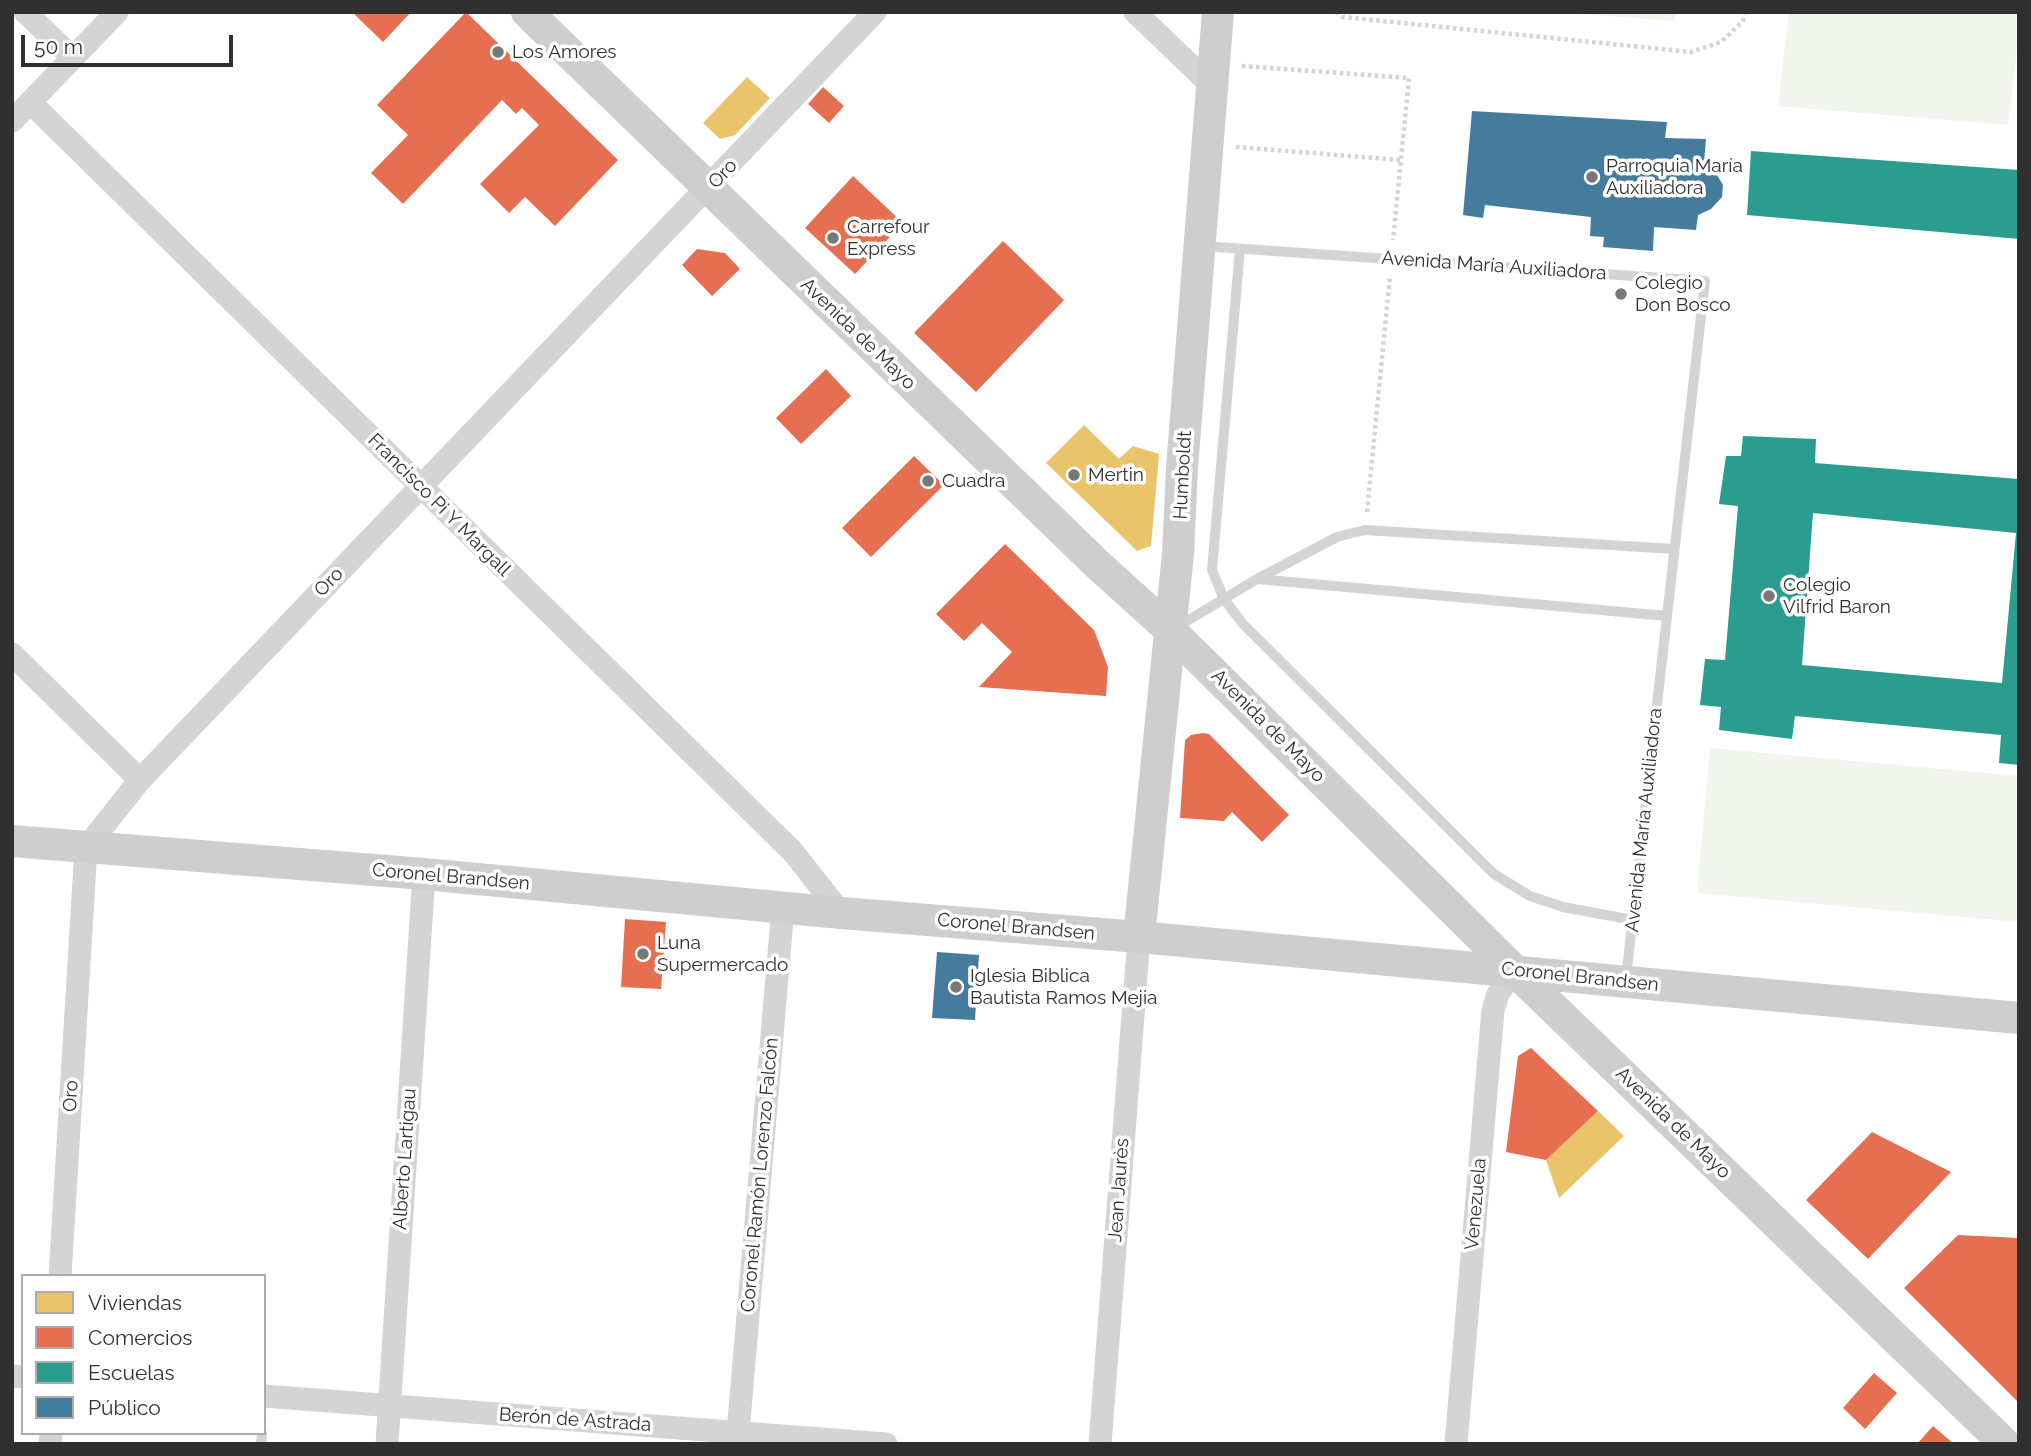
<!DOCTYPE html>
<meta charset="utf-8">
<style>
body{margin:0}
#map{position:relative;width:2031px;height:1456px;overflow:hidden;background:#fff;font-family:Raleway,sans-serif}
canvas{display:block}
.frame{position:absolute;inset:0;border:14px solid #303030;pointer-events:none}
.legend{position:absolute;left:21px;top:1274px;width:245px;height:161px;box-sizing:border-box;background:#fff;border:2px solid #acacac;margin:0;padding:9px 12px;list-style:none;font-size:21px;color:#303030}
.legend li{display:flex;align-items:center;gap:14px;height:35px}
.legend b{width:35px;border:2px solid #acacac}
.scale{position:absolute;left:21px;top:35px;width:212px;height:32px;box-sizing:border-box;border:4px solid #303030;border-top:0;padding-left:9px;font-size:21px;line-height:24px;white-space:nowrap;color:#303030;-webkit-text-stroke:5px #fff;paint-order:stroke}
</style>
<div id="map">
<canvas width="2031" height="1456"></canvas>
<div class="frame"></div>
<ul class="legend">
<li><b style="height:19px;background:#e9c46a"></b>Viviendas</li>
<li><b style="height:19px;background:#e76f51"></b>Comercios</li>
<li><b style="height:19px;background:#2a9d8f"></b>Escuelas</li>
<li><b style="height:19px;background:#457b9d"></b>Público</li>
</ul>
<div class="scale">50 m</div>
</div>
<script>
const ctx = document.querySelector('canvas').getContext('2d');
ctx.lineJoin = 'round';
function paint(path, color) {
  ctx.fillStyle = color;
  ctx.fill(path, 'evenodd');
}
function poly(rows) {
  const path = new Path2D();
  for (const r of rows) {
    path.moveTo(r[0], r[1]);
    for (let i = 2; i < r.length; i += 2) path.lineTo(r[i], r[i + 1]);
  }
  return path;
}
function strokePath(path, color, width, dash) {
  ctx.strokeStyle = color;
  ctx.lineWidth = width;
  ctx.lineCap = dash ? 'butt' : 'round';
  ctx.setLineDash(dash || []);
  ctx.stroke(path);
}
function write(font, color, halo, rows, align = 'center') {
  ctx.font = font + ' Raleway,sans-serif';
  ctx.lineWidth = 7;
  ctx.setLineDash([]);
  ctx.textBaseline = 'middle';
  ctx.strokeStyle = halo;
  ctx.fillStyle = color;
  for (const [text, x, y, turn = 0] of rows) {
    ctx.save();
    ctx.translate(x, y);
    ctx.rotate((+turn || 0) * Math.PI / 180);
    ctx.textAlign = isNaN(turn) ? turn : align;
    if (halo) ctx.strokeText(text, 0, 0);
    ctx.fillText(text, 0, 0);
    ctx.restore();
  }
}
const green = poly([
 [1554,12,1675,12,1674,21],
 [1789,12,2019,12,2019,33,2008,125,1778,106],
 [1710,748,2019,776,2019,922,1697,893]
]);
const homes = poly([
 [747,77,770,98,735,135,720,139,703,123],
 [1084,425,1119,459,1133,446,1159,454,1151,546,1137,551,1046,463],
 [1598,1111,1624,1136,1559,1198,1546,1160]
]);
const shops = poly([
 [352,12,411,12,383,42],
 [466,12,618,160,555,226,525,197,509,213,480,184,539,125,522,108,516,114,502,100,403,204,371,173,408,135,377,105],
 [823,87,844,106,829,123,808,104],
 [853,176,903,223,855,274,805,228],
 [1003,241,1064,300,976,392,914,333],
 [697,249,725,253,740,269,712,296,682,265],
 [826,369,851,396,801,444,776,418],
 [914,456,944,485,871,557,842,528],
 [1005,544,1094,630,1108,667,1106,696,979,687,1012,652,982,623,964,641,936,614],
 [1203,733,1209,734,1289,815,1262,842,1232,812,1224,821,1180,818,1185,740,1191,735],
 [625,919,666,922,661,989,621,987],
 [1531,1048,1598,1111,1546,1160,1506,1152,1518,1056],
 [1872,1132,1951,1172,1868,1259,1806,1200],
 [1958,1235,2019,1238,2019,1403,1904,1288],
 [1874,1373,1897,1393,1865,1429,1843,1408],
 [1933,1426,1954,1444,1917,1444]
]);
const schools = poly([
 [1751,151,2019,170,2019,239,1747,215],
 [1743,436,1816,439,1815,463,2019,479,2019,765,1999,763,2001,735,1795,716,1792,739,1719,730,1721,707,1700,705,1705,659,1725,660,1738,506,1719,504,1726,456,1741,456],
 [1813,513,2016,533,2002,683,1802,665]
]);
const public = poly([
 [1472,111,1667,122,1665,138,1706,139,1704,162,1714,170,1723,185,1722,197,1711,209,1698,215,1696,230,1654,227,1653,251,1603,247,1604,237,1590,236,1591,217,1485,205,1483,218,1463,215],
 [937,952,979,955,975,1020,932,1018]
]);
const path = poly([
 [1336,12,1343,17,1691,52,1721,42,1743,21,1745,12],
 [1242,66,1409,78,1393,240],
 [1236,147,1401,160],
 [1367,512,1390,276]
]);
const lane = poly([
 [1202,246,1705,281,1626,978],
 [1240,249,1212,570,1224,599,1243,624,1494,874,1530,896,1563,907,1633,920],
 [1259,578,1337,537,1365,530,1674,549],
 [1177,627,1257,579,1667,616],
 [261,1444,262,1433]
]);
const street = poly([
 [25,12,73,58],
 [1135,12,1212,86],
 [31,103,793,852,841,913],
 [12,121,117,12],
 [12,654,140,780],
 [60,1276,86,848,140,780,875,12],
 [12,1376,23,1377],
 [264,1396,886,1444],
 [50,1444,51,1433],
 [387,1444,424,874],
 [737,1444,783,907],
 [1100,1444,1139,937],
 [1456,1444,1493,1010,1498,994,1514,970]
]);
const secondary = poly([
 [527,12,1097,564,1170,630,1514,970,2005,1444],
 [12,841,424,874,841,913,1139,937,2019,1018],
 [1139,937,1178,554,1182,468,1218,12]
]);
const markers = [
 [498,52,7,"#787878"],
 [1592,177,7,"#787878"],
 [833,238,7,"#787878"],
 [1621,294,7,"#787878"],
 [1074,475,7,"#787878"],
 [928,481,7,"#787878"],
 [1769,596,7,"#787878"],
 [643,954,7,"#787878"],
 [956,987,7,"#787878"]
];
const poiNames = [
 ["Los Amores",512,52],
 ["Parroquia María",1606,166],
 ["Auxiliadora",1606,188],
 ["Carrefour",847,227],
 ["Express",847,249],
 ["Colegio",1635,283],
 ["Don Bosco",1635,305],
 ["Mertin",1088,475],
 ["Cuadra",942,481],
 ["Colegio",1783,585],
 ["Vilfrid Baron",1783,607],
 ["Luna",657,943],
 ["Supermercado",657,965],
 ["Iglesia Biblica",970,976],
 ["Bautista Ramos Mejia",970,998]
];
const streetNames = [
 ["Oro",723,174,-47],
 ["Avenida María Auxiliadora",1494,266,4],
 ["Avenida de Mayo",858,334,44],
 ["Humboldt",1183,475,-87],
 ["Francisco Pi Y Margall",439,505,45],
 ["Oro",329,582,-46],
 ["Avenida de Mayo",1268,726,45],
 ["Avenida María Auxiliadora",1644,820,-84],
 ["Coronel Brandsen",451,877,5],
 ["Coronel Brandsen",1016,927,5],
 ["Coronel Brandsen",1580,977,6],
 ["Oro",71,1096,-87],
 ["Avenida de Mayo",1673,1123,44],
 ["Alberto Lartigau",405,1159,-86],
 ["Coronel Ramón Lorenzo Falcón",760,1175,-85],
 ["Jean Jaurès",1119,1190,-86],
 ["Venezuela",1476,1204,-85],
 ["Berón de Astrada",575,1420,4]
];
paint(green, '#f1f5ed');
paint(homes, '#e9c46a');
paint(shops, '#e76f51');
paint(schools, '#2a9d8f');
paint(public, '#457b9d');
strokePath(path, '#d4d4d4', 4.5, [3.5, 3.5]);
strokePath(lane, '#d4d4d4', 10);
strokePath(street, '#d4d4d4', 23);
strokePath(secondary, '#cecece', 32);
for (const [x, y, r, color] of markers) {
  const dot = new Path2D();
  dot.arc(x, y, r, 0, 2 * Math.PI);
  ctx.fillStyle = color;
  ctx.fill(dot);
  strokePath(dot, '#fff', 2.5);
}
write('19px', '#303030', '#fff', poiNames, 'left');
write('19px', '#303030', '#fff', streetNames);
</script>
